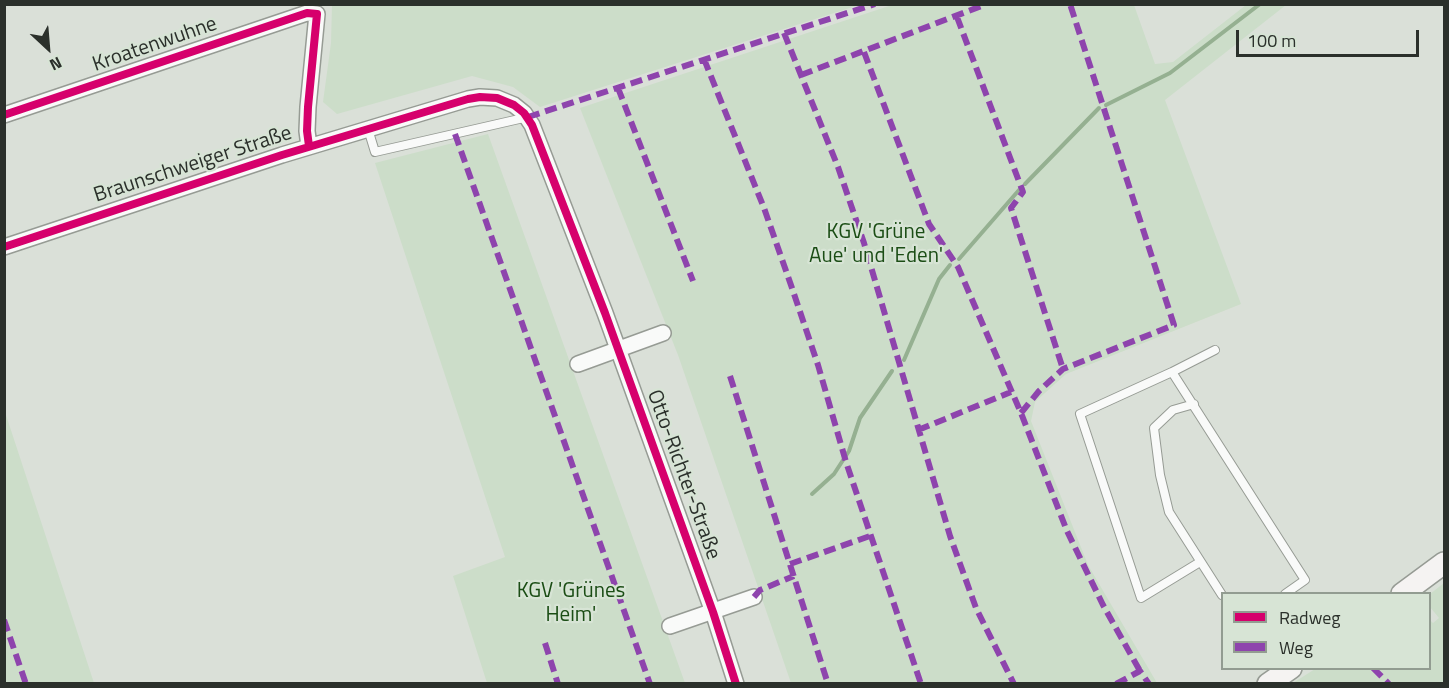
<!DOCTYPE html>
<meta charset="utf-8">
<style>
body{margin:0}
#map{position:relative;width:1449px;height:688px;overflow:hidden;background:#dae0d8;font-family:"Titillium Web",sans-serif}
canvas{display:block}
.frame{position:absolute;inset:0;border:6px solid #2b302b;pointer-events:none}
.legend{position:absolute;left:1221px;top:592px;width:210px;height:78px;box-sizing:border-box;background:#d7e4d5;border:2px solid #929c91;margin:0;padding:8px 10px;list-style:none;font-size:18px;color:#2b302b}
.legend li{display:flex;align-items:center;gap:12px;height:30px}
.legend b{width:30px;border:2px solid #929c91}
.north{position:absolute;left:18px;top:18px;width:60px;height:60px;-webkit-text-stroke:4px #d7e4d5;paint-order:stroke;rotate:154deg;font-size:16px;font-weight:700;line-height:24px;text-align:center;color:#2b302b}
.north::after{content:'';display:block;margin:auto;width:21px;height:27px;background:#2b302b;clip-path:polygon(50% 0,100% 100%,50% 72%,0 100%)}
.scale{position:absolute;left:1236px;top:30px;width:183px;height:27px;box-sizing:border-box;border:3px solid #2b302b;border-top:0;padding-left:8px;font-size:18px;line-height:21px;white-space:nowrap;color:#2b302b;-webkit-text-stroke:4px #d7e4d5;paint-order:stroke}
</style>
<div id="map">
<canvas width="1449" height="688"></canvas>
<div class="frame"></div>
<ul class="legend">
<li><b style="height:8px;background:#d6006c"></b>Radweg</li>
<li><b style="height:8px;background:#8e44ad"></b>Weg</li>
</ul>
<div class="north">N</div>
<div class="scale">100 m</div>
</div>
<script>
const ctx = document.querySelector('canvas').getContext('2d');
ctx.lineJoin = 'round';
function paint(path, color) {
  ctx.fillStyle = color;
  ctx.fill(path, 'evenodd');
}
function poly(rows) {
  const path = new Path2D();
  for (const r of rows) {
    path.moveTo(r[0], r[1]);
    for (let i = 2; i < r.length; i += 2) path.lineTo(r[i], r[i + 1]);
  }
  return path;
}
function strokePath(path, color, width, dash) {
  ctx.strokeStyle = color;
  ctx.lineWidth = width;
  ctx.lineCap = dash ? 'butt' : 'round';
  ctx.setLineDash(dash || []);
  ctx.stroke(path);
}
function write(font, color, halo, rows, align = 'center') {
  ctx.font = font + ' "Titillium Web",sans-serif';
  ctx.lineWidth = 4.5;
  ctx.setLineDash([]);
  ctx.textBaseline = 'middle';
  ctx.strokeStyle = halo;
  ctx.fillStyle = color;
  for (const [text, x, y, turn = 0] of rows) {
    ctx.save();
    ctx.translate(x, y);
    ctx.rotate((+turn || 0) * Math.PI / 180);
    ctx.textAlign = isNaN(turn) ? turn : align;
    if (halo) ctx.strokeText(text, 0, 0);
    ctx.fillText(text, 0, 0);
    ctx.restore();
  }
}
const green = poly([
 [332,5,332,4,859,5,540,107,513,87,472,76,337,114,323,102,331,43],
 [892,5,1134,5,1155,64,1173,62,1246,5,1286,5,1165,100,1241,304,1066,374,1035,402,1031,421,1088,565,1157,683,791,683,678,355,580,108],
 [488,134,685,683,487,683,453,576,505,557,375,163],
 [4,412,5,412,94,683,5,683],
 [1444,583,1444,683,1293,683,1315,669,1430,668,1430,620,1433,623,1439,618,1430,607,1430,594]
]);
const stream = poly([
 [1106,105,1170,73,1260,4],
 [1025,184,1099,108],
 [959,259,1019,190],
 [904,360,939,279,950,265],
 [812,494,834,474,849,451,860,418,892,371]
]);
const service = poly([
 [368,129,375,152,528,117],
 [1172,372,1305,580,1285,594],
 [1194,404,1173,410,1154,428,1160,475,1169,512,1222,595],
 [1200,562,1141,598,1080,414,1172,372,1215,350]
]);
const minor = poly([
 [4,115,307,13,317,14,308,107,307,131,309,146],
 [4,247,282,155,468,99,480,97,497,98,514,105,524,113,532,125,605,313,713,612,736,684],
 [578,364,663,333],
 [670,626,754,597]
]);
const secondary = poly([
 [1402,594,1444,563],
 [1268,684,1291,668]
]);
const quiet = poly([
 [957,17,1023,192,1011,208,1063,369],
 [784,33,838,167,864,243,950,536,976,608,1014,684],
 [864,52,929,224,958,267,1021,413,1067,531,1103,605,1140,671],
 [704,59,764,208,792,288,818,365,846,462,921,684],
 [801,75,984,5],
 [618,88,693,281],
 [528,117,875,4],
 [455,134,650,684],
 [730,376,828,684],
 [1021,413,1039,391,1063,369,1174,325,1070,4],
 [918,430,1011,392],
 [790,564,870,536],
 [754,597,760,590,794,576],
 [4,620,26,684],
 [545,643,558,684],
 [1373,668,1389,684],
 [1116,684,1140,671,1149,684]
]);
const cycleway = poly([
 [4,115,307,13,317,14,308,107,307,131,309,146],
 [4,247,282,155,468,99,480,97,497,98,514,105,524,113,532,125,605,313,713,612,736,684]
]);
const streetNames = [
 ["Kroatenwuhne",155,45,-19],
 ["Braunschweiger Straße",193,165,-18],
 ["Otto-Richter-Straße",683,475,70]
];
const parkNames = [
 ["KGV 'Grüne",876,233],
 ["Aue' und 'Eden'",876,257],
 ["KGV 'Grünes",571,592],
 ["Heim'",571,616]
];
paint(green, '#ccddc9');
strokePath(stream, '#95b091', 4);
strokePath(service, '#969b94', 10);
strokePath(minor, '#969b94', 18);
strokePath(secondary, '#969b94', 24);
strokePath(service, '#f9faf9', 8);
strokePath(minor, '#f9faf9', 15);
strokePath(secondary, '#f5f3f2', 21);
strokePath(quiet, '#8e44ad', 6, [12, 6]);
strokePath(cycleway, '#d6006c', 8);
write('21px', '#2b302b', '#d7e4d5', streetNames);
write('21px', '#1b4d15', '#d7e4d5', parkNames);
</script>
